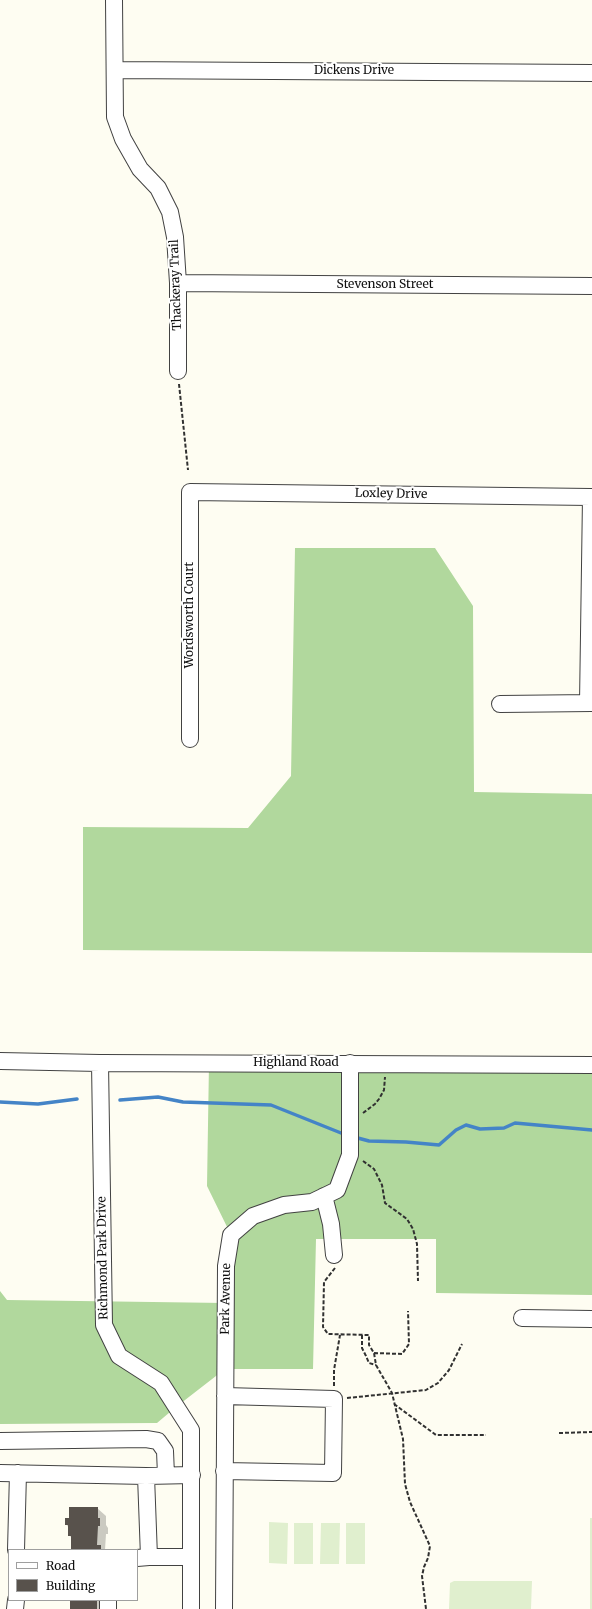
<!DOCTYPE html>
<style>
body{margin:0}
#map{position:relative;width:592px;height:1609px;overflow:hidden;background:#fefdf2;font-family:Merriweather,serif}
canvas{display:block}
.legend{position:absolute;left:8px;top:1549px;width:130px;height:52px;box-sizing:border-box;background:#fff;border:1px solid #9f9f9f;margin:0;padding:5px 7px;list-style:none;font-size:12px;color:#0f0f0f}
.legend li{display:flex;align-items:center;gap:8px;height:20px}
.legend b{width:20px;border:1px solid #9f9f9f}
</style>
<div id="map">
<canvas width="592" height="1609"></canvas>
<ul class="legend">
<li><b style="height:5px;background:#fff"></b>Road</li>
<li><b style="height:11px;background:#58524c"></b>Building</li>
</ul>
</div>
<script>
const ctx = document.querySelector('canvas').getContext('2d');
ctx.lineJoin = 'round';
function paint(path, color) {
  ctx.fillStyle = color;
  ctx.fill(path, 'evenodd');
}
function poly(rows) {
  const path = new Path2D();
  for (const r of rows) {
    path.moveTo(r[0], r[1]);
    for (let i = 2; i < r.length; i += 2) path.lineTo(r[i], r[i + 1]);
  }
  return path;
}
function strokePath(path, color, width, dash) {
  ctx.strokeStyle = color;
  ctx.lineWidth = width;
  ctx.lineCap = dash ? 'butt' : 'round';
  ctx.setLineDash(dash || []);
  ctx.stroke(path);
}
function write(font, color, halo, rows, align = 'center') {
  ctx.font = font + ' Merriweather,serif';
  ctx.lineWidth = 4;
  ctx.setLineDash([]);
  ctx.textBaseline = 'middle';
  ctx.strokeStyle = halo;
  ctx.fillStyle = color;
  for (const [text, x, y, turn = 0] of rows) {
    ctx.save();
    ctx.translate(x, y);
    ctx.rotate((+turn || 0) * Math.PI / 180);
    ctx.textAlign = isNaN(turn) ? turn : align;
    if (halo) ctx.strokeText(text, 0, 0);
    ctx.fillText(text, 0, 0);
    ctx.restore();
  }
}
const forest = poly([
 [295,548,435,548,473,606,474,792,592,794,592,953,83,950,83,827,248,828,291,776],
 [209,1063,592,1065,592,1295,436,1293,436,1239,316,1239,313,1369,225,1369,176,1407,157,1423,0,1424,0,1291,7,1300,225,1303,231,1235,207,1186]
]);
const pitch = poly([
 [590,1518,592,1518,592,1609,590,1609],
 [269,1522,288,1523,287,1564,269,1563],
 [294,1523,313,1523,313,1564,294,1564],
 [321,1523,340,1523,339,1564,320,1564],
 [346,1523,365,1523,365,1564,346,1564],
 [454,1581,532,1581,531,1609,449,1609,450,1583]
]);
const shadow = poly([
 [97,1508,106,1516,106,1525,108,1528,108,1534,106,1534,105,1550,72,1550,72,1538,69,1535,69,1528,66,1524,70,1519],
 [71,1600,108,1600,105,1609,71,1609]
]);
const stream = poly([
 [120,1100,158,1097,183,1102,271,1105,346,1135],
 [0,1102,38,1104,77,1099],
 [354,1137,369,1141,406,1142,439,1145,456,1130,466,1125,480,1129,504,1128,515,1123,592,1130]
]);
const building = poly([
 [69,1507,98,1507,98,1518,100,1518,100,1526,98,1526,97,1545,101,1545,101,1550,71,1550,71,1536,68,1536,68,1525,65,1525,65,1518,69,1518],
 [70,1600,97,1600,97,1609,70,1609]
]);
const path = poly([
 [179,384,188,470],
 [363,1113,375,1104,379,1099,384,1090,385,1077],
 [363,1161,374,1169,382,1185,385,1203,407,1219,413,1229,417,1244,418,1281],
 [335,1268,324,1282,323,1327,328,1334,369,1335,369,1345,374,1353,376,1365,392,1393,403,1439,405,1484,410,1502,430,1546,428,1558,424,1567,422,1576,426,1609],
 [362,1335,362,1348,366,1356,369,1363,376,1365],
 [374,1353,402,1354,409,1344,408,1311],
 [334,1386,334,1370,340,1335],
 [347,1398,426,1390,438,1383,449,1370,462,1344],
 [394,1404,436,1435,486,1435],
 [559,1433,592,1432]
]);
const minor = poly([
 [114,0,115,117,123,139,140,169,158,188,170,212,175,237,178,283,178,371],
 [115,70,592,73],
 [178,283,592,286],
 [500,704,592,703],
 [190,739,190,492,591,497,588,703],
 [0,1061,100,1063,592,1065],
 [100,1063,104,1325,119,1356,161,1383,191,1430,191,1609],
 [324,1196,331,1224,334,1255],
 [522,1318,592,1319],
 [0,1441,146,1439,158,1441,165,1451,166,1475],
 [224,1471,333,1473,334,1399,225,1396],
 [0,1473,146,1476,192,1475],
 [16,1550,18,1473],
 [149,1557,191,1557],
 [137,1558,149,1557,146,1476],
 [15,1609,16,1600],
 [108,1609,108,1600],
 [224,1609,226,1266,231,1235,253,1216,284,1205,312,1202,337,1190,350,1155,350,1063]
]);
const streetNames = [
 ["Dickens Drive",354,71],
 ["Thackeray Trail",176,285,-92],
 ["Stevenson Street",385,285],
 ["Loxley Drive",391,494,1],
 ["Wordsworth Court",190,615,-90],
 ["Highland Road",296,1063],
 ["Richmond Park Drive",103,1258,-91],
 ["Park Avenue",226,1299,-89]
];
paint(forest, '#b1d89d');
paint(pitch, '#e0efce');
paint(shadow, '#0003');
strokePath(stream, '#4484c7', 3.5);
paint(building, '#58524c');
strokePath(minor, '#424242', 18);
strokePath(path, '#313131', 2, [4, 2]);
strokePath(minor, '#fff', 16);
write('12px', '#0f0f0f', '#fff', streetNames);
</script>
